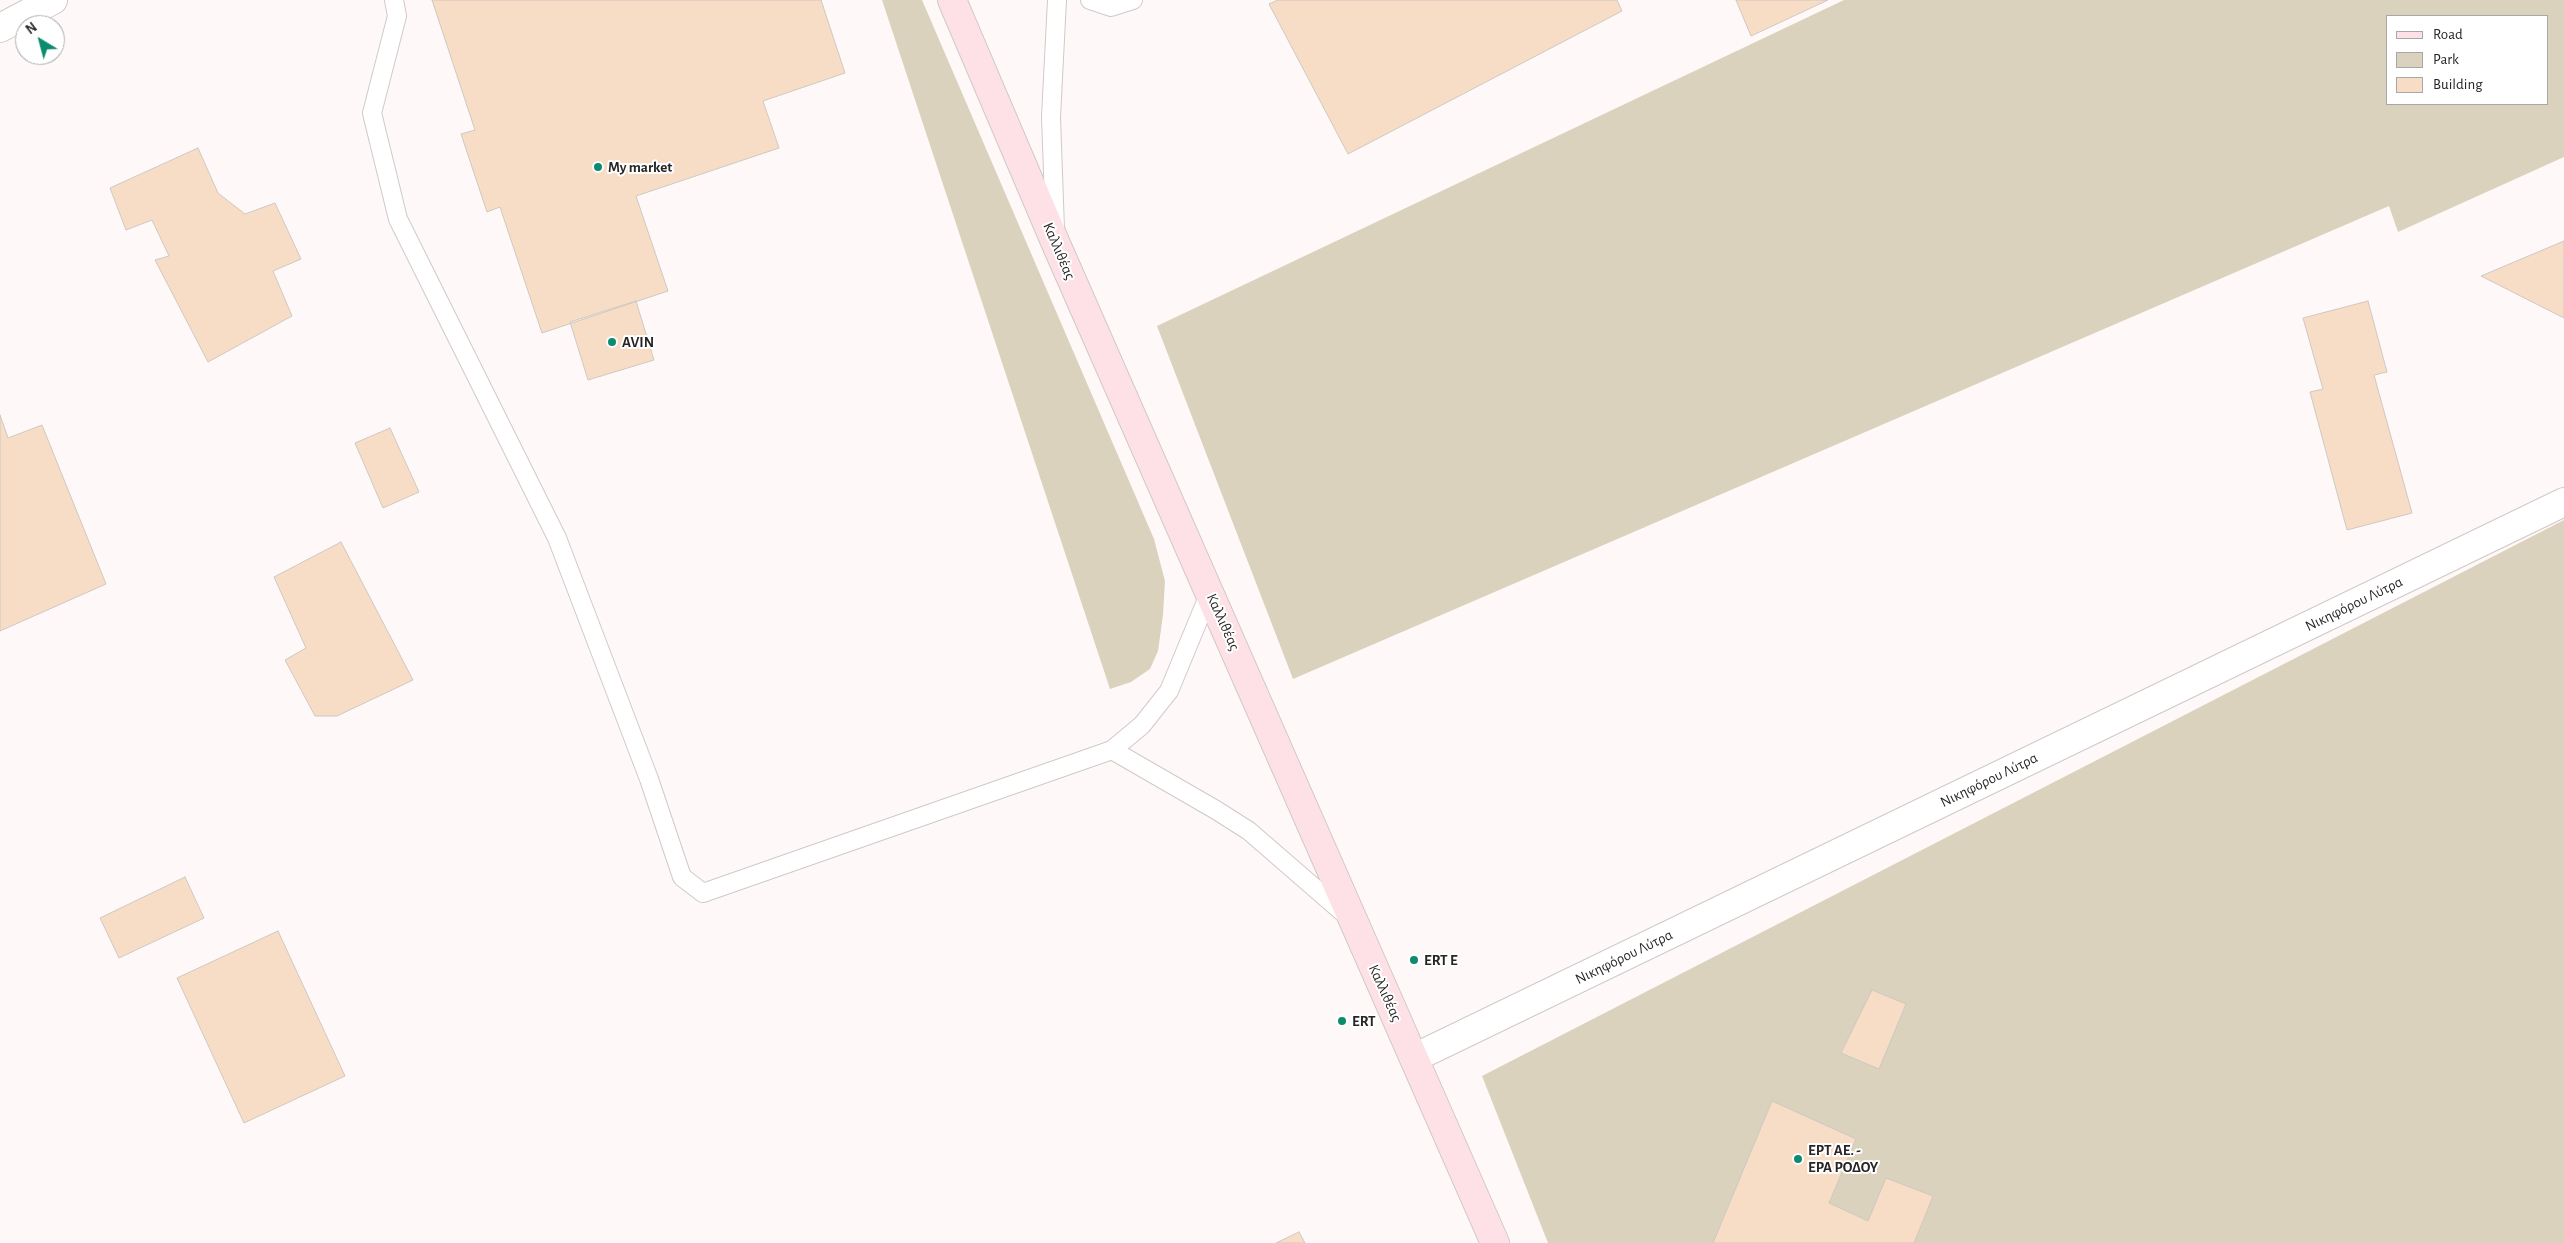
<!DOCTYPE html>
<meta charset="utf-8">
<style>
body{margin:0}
#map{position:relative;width:2564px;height:1243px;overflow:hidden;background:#fef9f8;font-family:"Alegreya Sans",sans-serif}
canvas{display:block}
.legend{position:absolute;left:2386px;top:15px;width:162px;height:90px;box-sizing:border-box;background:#fff;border:1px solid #a9a8a8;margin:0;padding:6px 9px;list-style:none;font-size:15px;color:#282525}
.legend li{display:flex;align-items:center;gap:10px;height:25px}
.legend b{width:25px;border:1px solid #a9a8a8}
.north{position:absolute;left:15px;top:15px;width:50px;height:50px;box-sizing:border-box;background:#fff;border:1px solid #a9a8a8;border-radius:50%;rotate:323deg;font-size:14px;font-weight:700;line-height:20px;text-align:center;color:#282525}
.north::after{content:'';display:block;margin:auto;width:18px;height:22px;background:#0c8b6f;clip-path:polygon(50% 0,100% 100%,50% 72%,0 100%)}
</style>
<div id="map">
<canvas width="2564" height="1243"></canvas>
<ul class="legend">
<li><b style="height:6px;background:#fde1e6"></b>Road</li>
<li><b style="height:14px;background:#dad2bd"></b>Park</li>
<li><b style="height:14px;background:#f8ddc6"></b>Building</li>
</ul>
<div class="north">N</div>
</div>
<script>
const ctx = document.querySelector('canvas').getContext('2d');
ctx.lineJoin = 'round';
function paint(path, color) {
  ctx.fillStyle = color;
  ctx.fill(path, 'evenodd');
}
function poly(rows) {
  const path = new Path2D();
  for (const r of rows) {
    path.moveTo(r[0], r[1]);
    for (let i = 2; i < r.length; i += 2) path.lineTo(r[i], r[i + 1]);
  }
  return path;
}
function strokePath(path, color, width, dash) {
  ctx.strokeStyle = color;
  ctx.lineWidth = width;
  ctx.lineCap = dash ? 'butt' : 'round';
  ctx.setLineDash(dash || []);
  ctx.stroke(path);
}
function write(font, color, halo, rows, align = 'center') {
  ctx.font = font + ' "Alegreya Sans",sans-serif';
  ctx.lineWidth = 4;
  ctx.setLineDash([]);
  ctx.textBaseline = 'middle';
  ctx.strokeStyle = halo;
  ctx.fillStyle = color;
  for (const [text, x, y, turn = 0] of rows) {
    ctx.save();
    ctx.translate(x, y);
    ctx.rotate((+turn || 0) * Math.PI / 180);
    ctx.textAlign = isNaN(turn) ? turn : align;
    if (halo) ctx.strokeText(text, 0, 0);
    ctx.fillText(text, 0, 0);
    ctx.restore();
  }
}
const green = poly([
 [882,0,922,0,1154,539,1165,581,1163,615,1158,651,1150,669,1131,682,1110,689],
 [1844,0,2564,0,2564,157,2398,232,2389,206,1293,679,1157,326],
 [2388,16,2548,16,2548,104,2388,104],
 [2564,520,2564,1243,1548,1243,1482,1076]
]);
const building = poly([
 [432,0,821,0,845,73,763,101,779,148,636,196,668,291,542,333,500,207,487,212,461,134,475,130,432,0],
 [1278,0,1617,0,1622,11,1348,154,1269,4,1278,0],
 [1736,0,1828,0,1751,36,1736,0],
 [198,148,218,193,245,214,275,203,301,259,273,271,292,316,208,362,155,260,169,256,152,220,126,230,110,188,198,148],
 [2564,241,2564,318,2481,276,2564,241],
 [636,301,654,360,588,380,570,322,636,301],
 [2368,301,2387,372,2374,375,2412,513,2347,530,2310,392,2323,389,2303,318,2368,301],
 [0,415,8,438,42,425,106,584,0,631,0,415],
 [390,428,419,492,383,508,355,443,390,428],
 [341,542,413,680,337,716,315,716,285,660,306,648,274,577,341,542],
 [185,877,204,918,119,958,100,918,185,877],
 [278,931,345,1076,244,1123,177,978,278,931],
 [1872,990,1906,1004,1879,1069,1841,1053,1872,990],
 [1772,1101,1856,1139,1829,1203,1868,1221,1886,1178,1933,1196,1914,1243,1713,1243,1772,1101],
 [1299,1232,1305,1243,1276,1243,1299,1232]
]);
const service = poly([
 [394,0,397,16,372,113,398,219,557,538,649,779,682,877,703,893,1112,750,1142,725,1169,691,1210,592],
 [1090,0,1111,7,1133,0],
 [1055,229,1051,117,1057,0],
 [1112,750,1216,810,1249,831,1347,916]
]);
const minor = poly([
 [0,28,53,0],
 [1414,1058,2564,502]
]);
const secondary = poly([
 [952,0,1056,244,1495,1243]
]);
const markers = [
 [598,167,5,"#0c8b6f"],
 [612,342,5,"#0c8b6f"],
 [1414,960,5,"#0c8b6f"],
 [1342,1021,5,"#0c8b6f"],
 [1798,1159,5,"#0c8b6f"]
];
const poiNames = [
 ["My market",608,167],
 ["AVIN",622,342],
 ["ERT E",1424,960],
 ["ERT",1352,1021],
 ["ΕΡΤ ΑΕ. -",1808,1150],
 ["ΕΡΑ ΡΟΔΟΥ",1808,1167]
];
const streetNames = [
 ["Καλλιθέας",1059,251,67],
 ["Νικηφόρου Λύτρα",2354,604,-26],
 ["Καλλιθέας",1223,622,66],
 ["Νικηφόρου Λύτρα",1989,780,-26],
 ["Νικηφόρου Λύτρα",1624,957,-26],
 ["Καλλιθέας",1385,993,66]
];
paint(green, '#dad2bd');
paint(building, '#f8ddc6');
strokePath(building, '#cec8c2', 1);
strokePath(service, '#d1c9c7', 20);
strokePath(minor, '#d1c9c7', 30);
strokePath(secondary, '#d1c9c7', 30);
strokePath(service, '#fff', 18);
strokePath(minor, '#fff', 28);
strokePath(secondary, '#fde1e6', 28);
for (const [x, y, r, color] of markers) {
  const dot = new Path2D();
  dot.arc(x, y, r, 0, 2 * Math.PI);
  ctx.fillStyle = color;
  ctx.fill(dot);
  strokePath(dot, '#fff', 2);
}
write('bold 15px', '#282525', '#fff', poiNames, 'left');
write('15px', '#282525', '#fff', streetNames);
</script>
